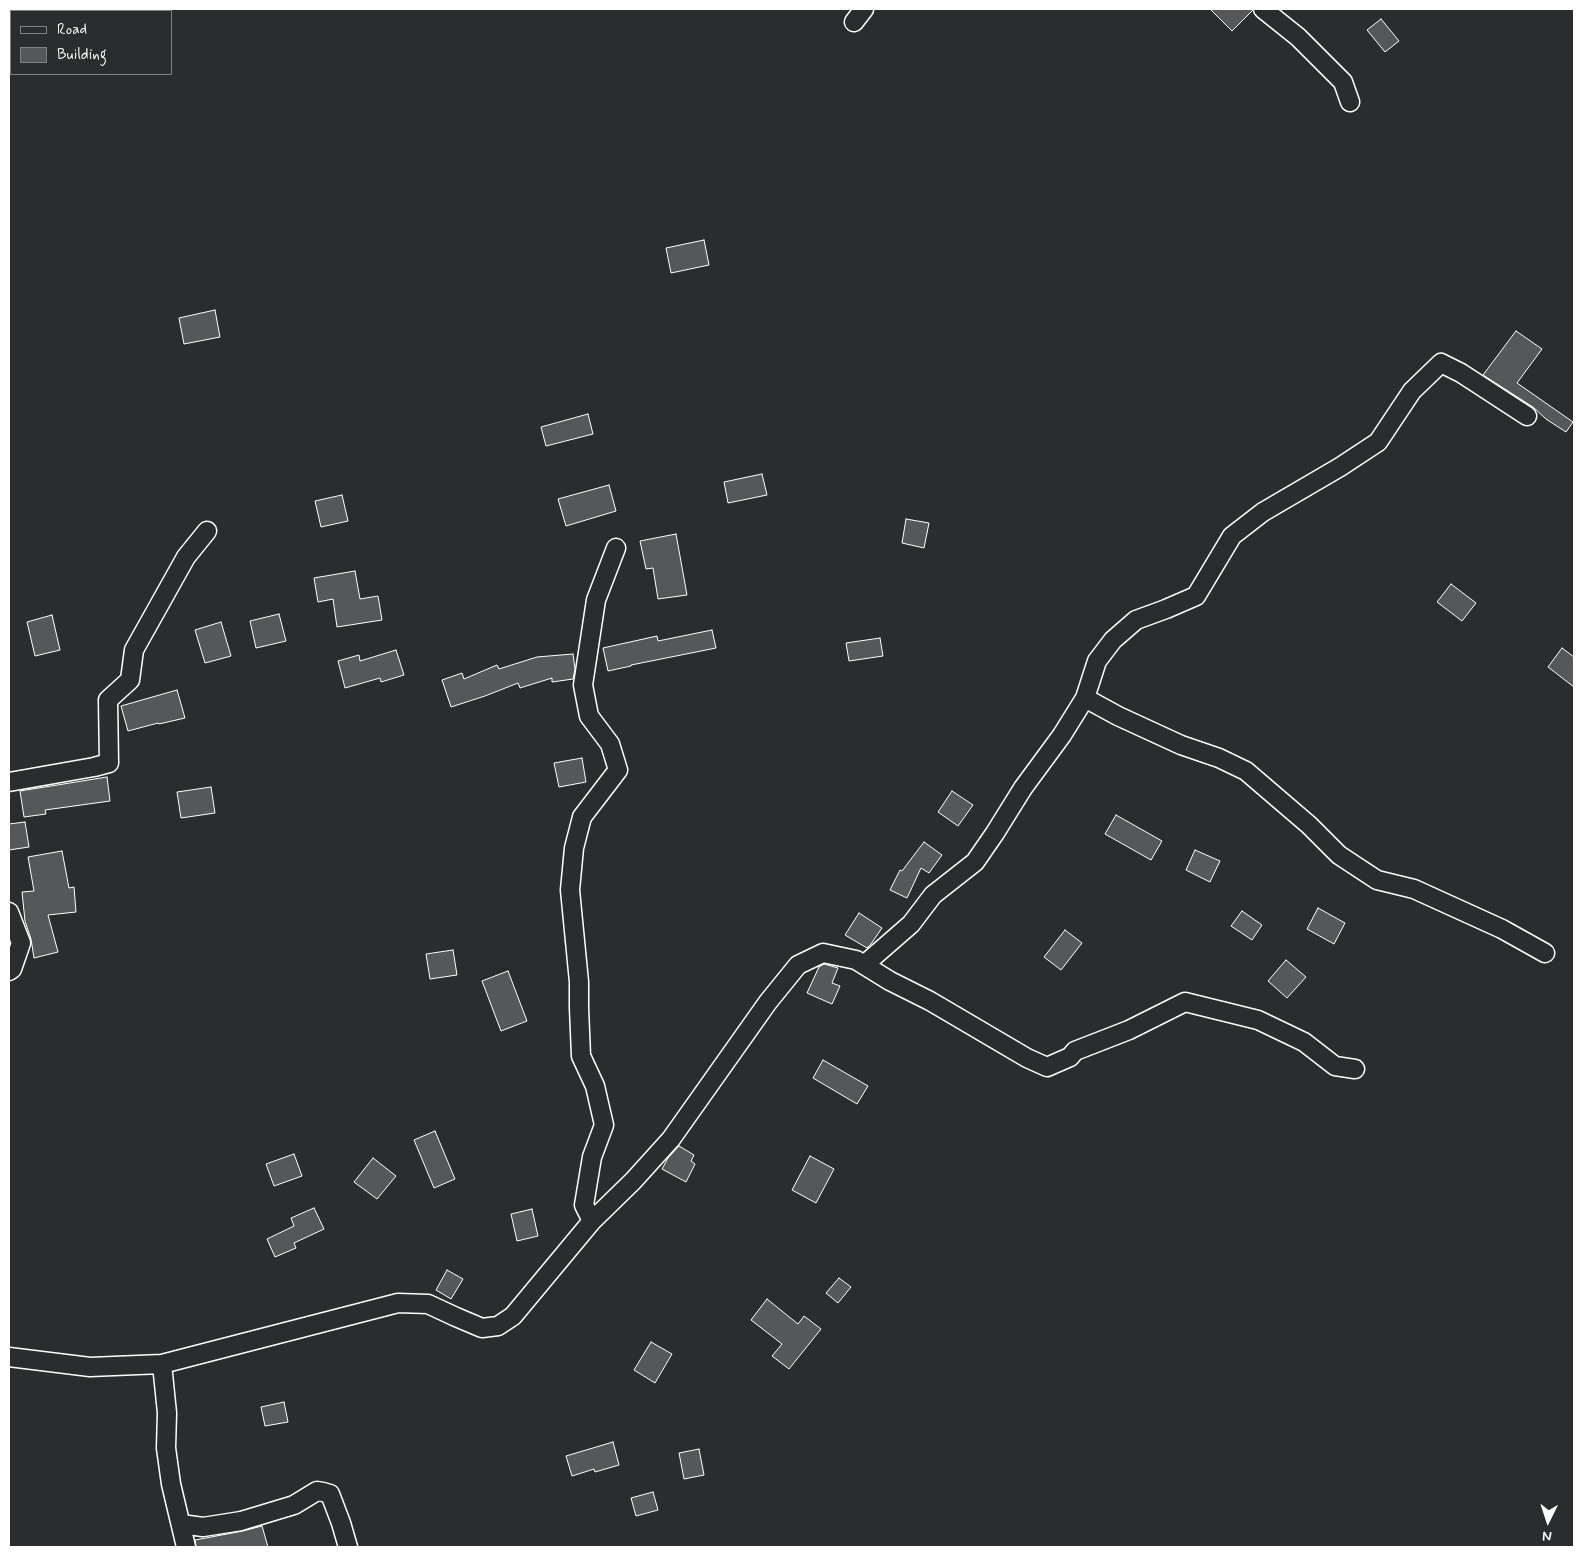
<!DOCTYPE html>
<style>
body{margin:0}
#map{position:relative;width:1583px;height:1556px;overflow:hidden;background:#2a2d2e;font-family:Mynerve,sans-serif}
canvas{display:block}
.frame{position:absolute;inset:0;border:10px solid #fff;pointer-events:none}
.legend{position:absolute;left:10px;top:10px;width:162px;height:65px;box-sizing:border-box;background:#2a2d2e;border:1px solid #7f8182;margin:0;padding:6px 9px;list-style:none;font-size:15px;color:#fff}
.legend li{display:flex;align-items:center;gap:10px;height:25px}
.legend b{width:25px;border:1px solid #7f8182}
.north{position:absolute;left:1523px;top:1496px;width:50px;height:50px;-webkit-text-stroke:4px #2a2d2e;paint-order:stroke;rotate:184deg;font-size:14px;font-weight:700;line-height:20px;text-align:center;color:#fff}
.north::after{content:'';display:block;margin:auto;width:18px;height:22px;background:#fff;clip-path:polygon(50% 0,100% 100%,50% 72%,0 100%)}
</style>
<div id="map">
<canvas width="1583" height="1556"></canvas>
<div class="frame"></div>
<ul class="legend">
<li><b style="height:6px;background:#2a2d2e"></b>Road</li>
<li><b style="height:14px;background:#555758"></b>Building</li>
</ul>
<div class="north">N</div>
</div>
<script>
const ctx = document.querySelector('canvas').getContext('2d');
ctx.lineJoin = 'round';
function paint(path, color) {
  ctx.fillStyle = color;
  ctx.fill(path, 'evenodd');
}
function poly(rows) {
  const path = new Path2D();
  for (const r of rows) {
    path.moveTo(r[0], r[1]);
    for (let i = 2; i < r.length; i += 2) path.lineTo(r[i], r[i + 1]);
  }
  return path;
}
function strokePath(path, color, width, dash) {
  ctx.strokeStyle = color;
  ctx.lineWidth = width;
  ctx.lineCap = dash ? 'butt' : 'round';
  ctx.setLineDash(dash || []);
  ctx.stroke(path);
}
const building = poly([
 [1210,9,1253,9,1253,10,1232,31,1210,9],
 [1381,19,1399,41,1385,52,1367,30,1381,19],
 [704,240,709,265,671,273,666,248,704,240],
 [215,310,220,337,184,344,179,318,215,310],
 [1516,331,1542,349,1517,383,1573,422,1566,432,1546,419,1533,407,1483,375,1516,331],
 [588,414,593,434,546,446,541,427,588,414],
 [762,474,767,495,728,503,724,482,762,474],
 [609,485,616,511,566,526,558,499,609,485],
 [342,495,348,521,321,527,315,501,342,495],
 [906,519,929,523,924,548,902,543,906,519],
 [676,534,687,595,658,599,653,568,646,569,640,541,676,534],
 [355,571,360,599,378,596,382,620,337,627,333,599,318,602,314,578,355,571],
 [1451,584,1476,603,1462,621,1437,602,1451,584],
 [279,614,286,641,256,648,250,621,279,614],
 [52,615,60,650,35,656,27,622,52,615],
 [221,622,231,656,205,663,195,630,221,622],
 [712,630,716,648,631,665,631,666,608,671,603,648,657,636,658,641,712,630],
 [880,638,883,656,849,661,846,643,880,638],
 [1562,648,1574,657,1574,687,1548,667,1562,648],
 [396,650,404,675,381,682,380,678,345,688,338,661,359,655,360,661,396,650],
 [573,654,575,669,573,679,552,682,552,678,520,688,518,683,485,696,451,707,442,680,462,673,464,679,497,665,499,669,537,657,573,654],
 [177,690,185,718,159,724,158,723,128,731,121,706,177,690],
 [582,758,586,782,559,787,554,763,582,758],
 [107,777,110,801,45,810,46,814,24,817,20,791,107,777],
 [211,787,215,813,181,818,177,792,211,787],
 [952,791,973,805,958,826,938,812,952,791],
 [1116,815,1162,841,1151,860,1105,834,1116,815],
 [25,822,29,847,9,850,9,824,25,822],
 [924,842,942,855,929,873,921,868,907,898,890,890,900,870,902,871,924,842],
 [1195,850,1220,861,1210,882,1186,870,1195,850],
 [62,851,69,888,74,887,76,912,48,915,58,952,34,958,31,939,25,921,22,892,34,891,28,857,62,851],
 [1318,908,1345,923,1334,944,1307,929,1318,908],
 [1242,911,1262,925,1252,940,1231,926,1242,911],
 [859,913,882,928,871,944,867,948,845,935,859,913],
 [1065,930,1082,943,1061,970,1044,957,1065,930],
 [453,950,457,975,430,979,426,954,453,950],
 [1286,960,1306,977,1287,998,1268,981,1286,960],
 [824,964,838,968,832,983,840,986,832,1004,807,993,819,967,824,964],
 [508,971,527,1021,501,1031,482,981,508,971],
 [823,1060,868,1086,857,1104,813,1078,823,1060],
 [435,1131,455,1179,434,1188,414,1140,435,1131],
 [679,1146,694,1155,691,1161,695,1164,686,1182,662,1169,668,1158,679,1146],
 [294,1154,302,1176,274,1186,266,1164,294,1154],
 [810,1156,834,1169,816,1203,792,1190,810,1156],
 [373,1158,396,1176,377,1199,354,1182,373,1158],
 [314,1208,324,1229,294,1243,296,1248,275,1257,267,1239,294,1226,291,1218,314,1208],
 [532,1209,538,1236,517,1241,511,1214,532,1209],
 [447,1270,463,1279,451,1299,436,1290,447,1270],
 [839,1278,851,1287,838,1303,826,1293,839,1278],
 [767,1299,798,1324,804,1316,821,1329,789,1369,772,1356,782,1344,751,1320,767,1299],
 [651,1342,672,1354,655,1383,634,1370,651,1342],
 [284,1402,288,1422,265,1426,261,1407,284,1402],
 [613,1442,619,1465,595,1472,594,1469,572,1476,566,1456,613,1442],
 [699,1449,704,1475,684,1479,679,1453,699,1449],
 [653,1492,658,1510,636,1516,631,1498,653,1492],
 [262,1526,268,1547,196,1547,195,1540,243,1531,262,1526]
]);
const minor = poly([
 [1263,9,1298,37,1343,82,1350,102],
 [854,22,864,9],
 [1085,698,1097,661,1113,640,1136,620,1166,609,1196,596,1232,536,1263,512,1340,467,1378,442,1412,391,1441,363,1461,373,1527,416],
 [9,782,94,767,109,763,108,700,130,680,134,650,186,557,207,531],
 [9,912,21,943,12,969,9,971],
 [864,965,911,924,933,895,975,862,995,833,1023,788,1062,735,1085,698,1118,716,1181,745,1219,758,1246,771,1309,825,1339,855,1377,880,1414,889,1502,929,1545,953],
 [592,1221,584,1205,592,1157,604,1125,595,1086,581,1056,579,1008,579,982,570,890,574,848,582,817,618,770,610,744,589,716,583,685,596,600,616,548],
 [9,1357,90,1367,162,1364,398,1303,428,1304,456,1317,482,1328,498,1326,513,1316,592,1221,633,1181,671,1139,768,1002,798,965,823,953,856,960,890,981,930,1001,1027,1058,1047,1067,1070,1057,1075,1051,1129,1030,1185,1002,1258,1020,1304,1042,1335,1066,1355,1069],
 [162,1364,167,1413,166,1448,171,1484,186,1547],
 [181,1524,203,1527,241,1521,294,1505,317,1491,323,1492,330,1494,341,1523,348,1547]
]);
paint(building, '#555758');
strokePath(building, '#fff', 1);
strokePath(minor, '#fff', 21);
strokePath(minor, '#2a2d2e', 18);
</script>
